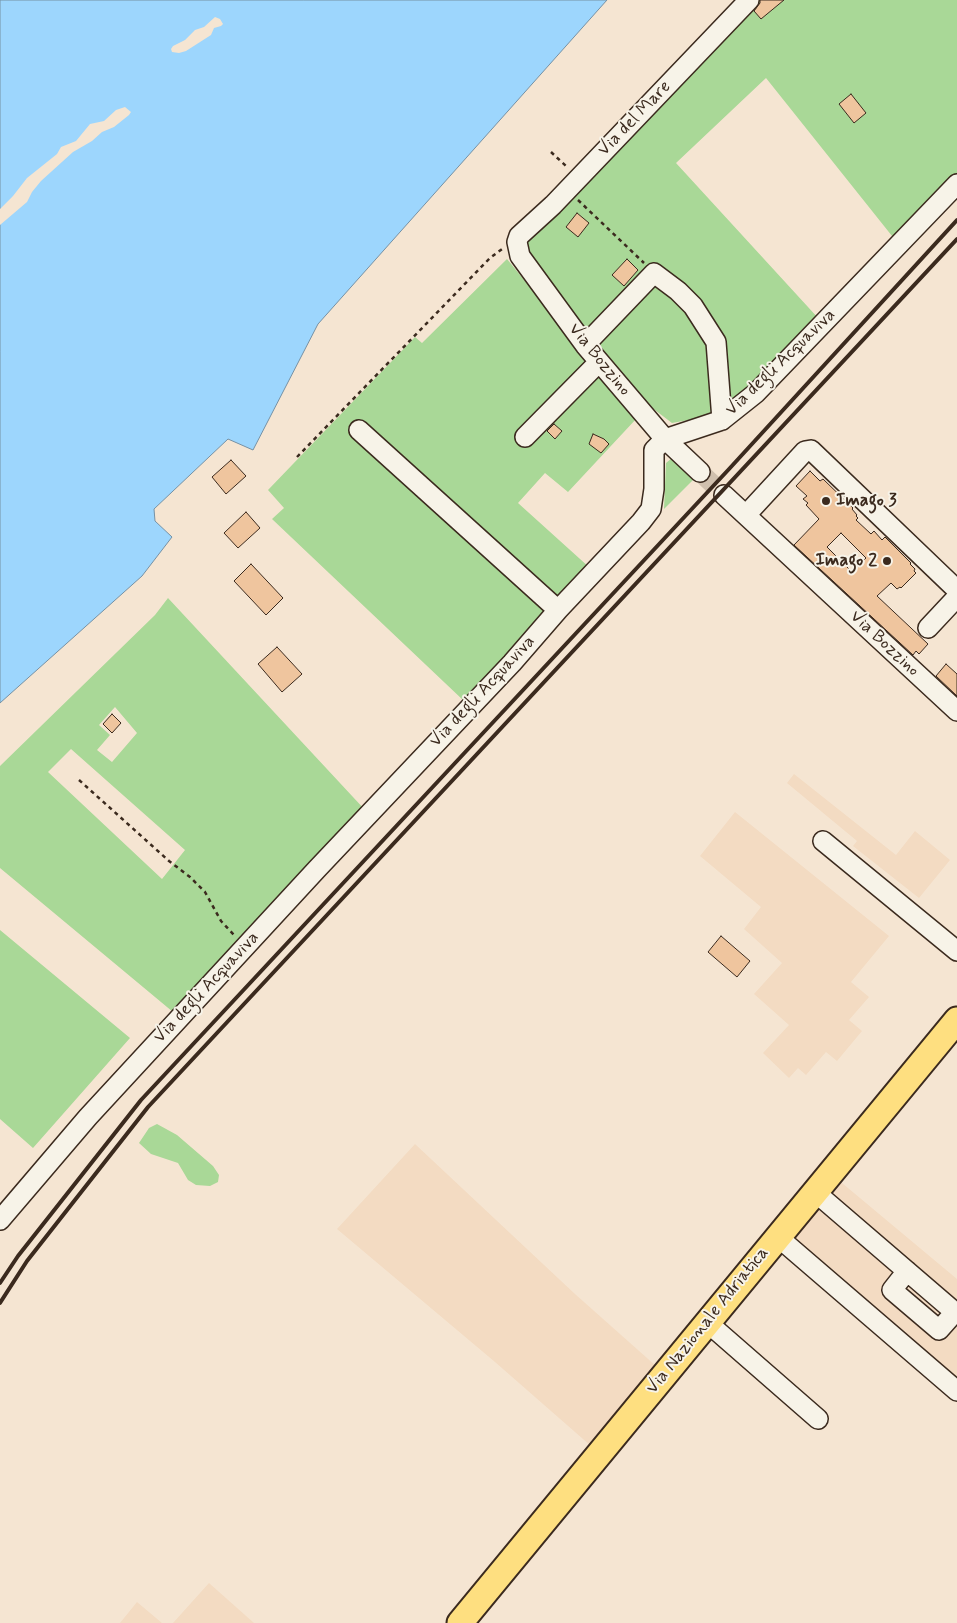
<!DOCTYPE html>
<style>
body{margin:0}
canvas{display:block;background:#f5e5d2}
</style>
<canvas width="957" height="1623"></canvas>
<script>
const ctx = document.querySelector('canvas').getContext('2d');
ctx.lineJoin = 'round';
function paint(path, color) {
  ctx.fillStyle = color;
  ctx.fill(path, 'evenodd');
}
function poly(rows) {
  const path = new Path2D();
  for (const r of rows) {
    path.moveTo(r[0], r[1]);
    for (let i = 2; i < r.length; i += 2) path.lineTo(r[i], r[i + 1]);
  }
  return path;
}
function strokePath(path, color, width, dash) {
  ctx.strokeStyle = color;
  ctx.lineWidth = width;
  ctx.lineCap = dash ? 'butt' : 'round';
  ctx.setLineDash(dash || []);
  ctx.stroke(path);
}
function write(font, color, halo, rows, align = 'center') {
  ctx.font = font + ' Mynerve,sans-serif';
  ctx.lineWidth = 4;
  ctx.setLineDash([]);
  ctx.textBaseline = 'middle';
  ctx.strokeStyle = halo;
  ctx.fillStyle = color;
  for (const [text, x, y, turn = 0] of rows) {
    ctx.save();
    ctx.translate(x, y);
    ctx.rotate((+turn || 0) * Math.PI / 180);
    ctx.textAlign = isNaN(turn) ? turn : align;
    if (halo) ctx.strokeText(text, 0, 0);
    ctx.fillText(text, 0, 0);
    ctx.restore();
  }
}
const built = poly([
 [794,774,896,855,915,831,950,860,919,898,853,846,857,841,787,783],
 [735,812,889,936,851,982,869,997,849,1020,862,1031,837,1061,826,1052,806,1075,798,1068,789,1078,763,1053,789,1025,754,994,782,963,744,929,761,907,700,856],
 [415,1144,575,1294,656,1366,591,1446,495,1362,337,1229],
 [836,1178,957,1279,957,1378,788,1236],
 [209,1583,254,1623,173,1623],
 [137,1602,162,1623,120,1623]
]);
const green = poly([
 [751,0,957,0,957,176,896,241,766,78,676,163,819,319,773,367,716,415,672,423,626,388,525,253,522,240,573,196,642,127,726,26],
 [507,259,637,418,568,492,545,473,518,503,590,568,464,701,272,519,284,508,268,490,415,337,422,343],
 [672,458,694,479,664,509,666,463],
 [168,598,366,811,173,1012,0,868,0,766,155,615],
 [115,707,137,733,112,762,97,750,110,735,99,725],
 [71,749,185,850,162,879,48,772],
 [0,930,130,1038,33,1148,0,1119],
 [157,1124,177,1135,213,1166,219,1175,218,1182,210,1186,196,1185,188,1180,178,1163,151,1154,139,1143,149,1128]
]);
const water = poly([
 [0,0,607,0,318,324,253,450,228,439,154,509,155,521,172,537,142,576,0,703,0,0]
]);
const pier = poly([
 [215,17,220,19,223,24,221,26,214,28,211,35,186,51,179,53,172,52,171,49,173,46,185,40,195,30,204,27],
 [125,107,131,112,129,115,114,127,102,132,92,141,73,152,41,181,32,192,27,202,0,225,0,209,13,196,27,178,57,154,61,147,76,141,90,124,104,121,116,110]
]);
const building = poly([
 [760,0,784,0,761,19,754,11,760,3,760,0],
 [851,94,866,113,854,123,839,104,851,94],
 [577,213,589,223,578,237,566,227,577,213],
 [627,259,638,270,624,286,612,275,627,259],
 [554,424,562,431,555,439,547,431,554,424],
 [593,434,604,439,609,444,601,453,589,444,593,434],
 [231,460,246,476,226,494,212,477,231,460],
 [810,471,820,481,823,479,853,508,852,509,857,515,856,516,858,518,856,520,871,534,874,531,882,540,885,537,911,563,910,564,915,569,914,571,916,573,901,588,900,587,897,589,891,583,877,596,928,644,919,654,916,651,913,655,794,545,819,519,806,505,808,503,803,499,807,496,796,486,810,471],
 [841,533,866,558,852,572,827,547,841,533],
 [246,512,260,528,238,548,224,533,246,512],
 [251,564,283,598,266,615,234,581,251,564],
 [277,647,302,674,282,692,258,664,277,647],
 [946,664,957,674,957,696,936,676,946,664],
 [112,714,121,723,112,733,103,724,112,714],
 [721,936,750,961,737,977,708,952,721,936]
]);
const minorTunnel = poly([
 [700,472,724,495]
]);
const path = poly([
 [551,152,567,167],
 [578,200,644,263],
 [297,457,490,258,502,249],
 [79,780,169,861,190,877,205,892,221,921,234,935]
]);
const minor = poly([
 [585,345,654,273,678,291,693,306,716,342,722,420],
 [359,430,558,610],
 [525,437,599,362],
 [700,472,665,439,585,345,520,256,517,242,519,236,553,205,749,0],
 [724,495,957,711],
 [746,515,805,451,811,450,957,590],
 [928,628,957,597],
 [823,841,957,951],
 [815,1192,957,1314],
 [0,1220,88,1117,317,869,512,663,558,610,641,522,651,509,654,489,654,450,665,439,722,420,756,393,957,184],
 [778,1237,957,1391],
 [907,1271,892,1290,939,1330,955,1312],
 [708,1323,818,1419]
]);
const major = poly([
 [460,1623,957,1020]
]);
const rail = poly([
 [0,1283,18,1256,141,1100,730,468,957,220],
 [0,1303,27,1261,148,1107,957,239]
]);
const markers = [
 [826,501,5,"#3b2a1e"],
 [887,561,5,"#3b2a1e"]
];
const streetNames = [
 ["Via del Mare",635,119,-46],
 ["Via Bozzino",599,360,51],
 ["Via degli Acquaviva",781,363,-44],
 ["Via Bozzino",884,644,43],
 ["Via degli Acquaviva",483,692,-47],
 ["Via degli Acquaviva",207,988,-47],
 ["Via Nazionale Adriatica",708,1321,-51]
];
const poiNames = [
 ["Imago 3",836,501],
 ["Imago 2",877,561,"right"]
];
paint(built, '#f3dbc2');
paint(green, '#a9d897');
paint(water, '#9dd6fd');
strokePath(water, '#7691a4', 1);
paint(pier, '#f5e5d2');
paint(building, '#efc59e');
strokePath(building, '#3b2a1e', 1);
strokePath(minorTunnel, '#d0c0ae', 19, [19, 9]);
strokePath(minor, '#3b2a1e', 22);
strokePath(major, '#3b2a1e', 29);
strokePath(path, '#3b2a1e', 2.5, [4, 4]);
strokePath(minor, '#f7f3e8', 19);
strokePath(major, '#fedf80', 25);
strokePath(rail, '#3b2a1e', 4);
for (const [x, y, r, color] of markers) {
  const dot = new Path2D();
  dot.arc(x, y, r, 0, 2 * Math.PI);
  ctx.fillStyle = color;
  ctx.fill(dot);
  strokePath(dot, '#f7f3e8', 2);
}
write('18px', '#3b2a1e', '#f7f3e8', streetNames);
write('bold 18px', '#3b2a1e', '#f7f3e8', poiNames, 'left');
</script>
